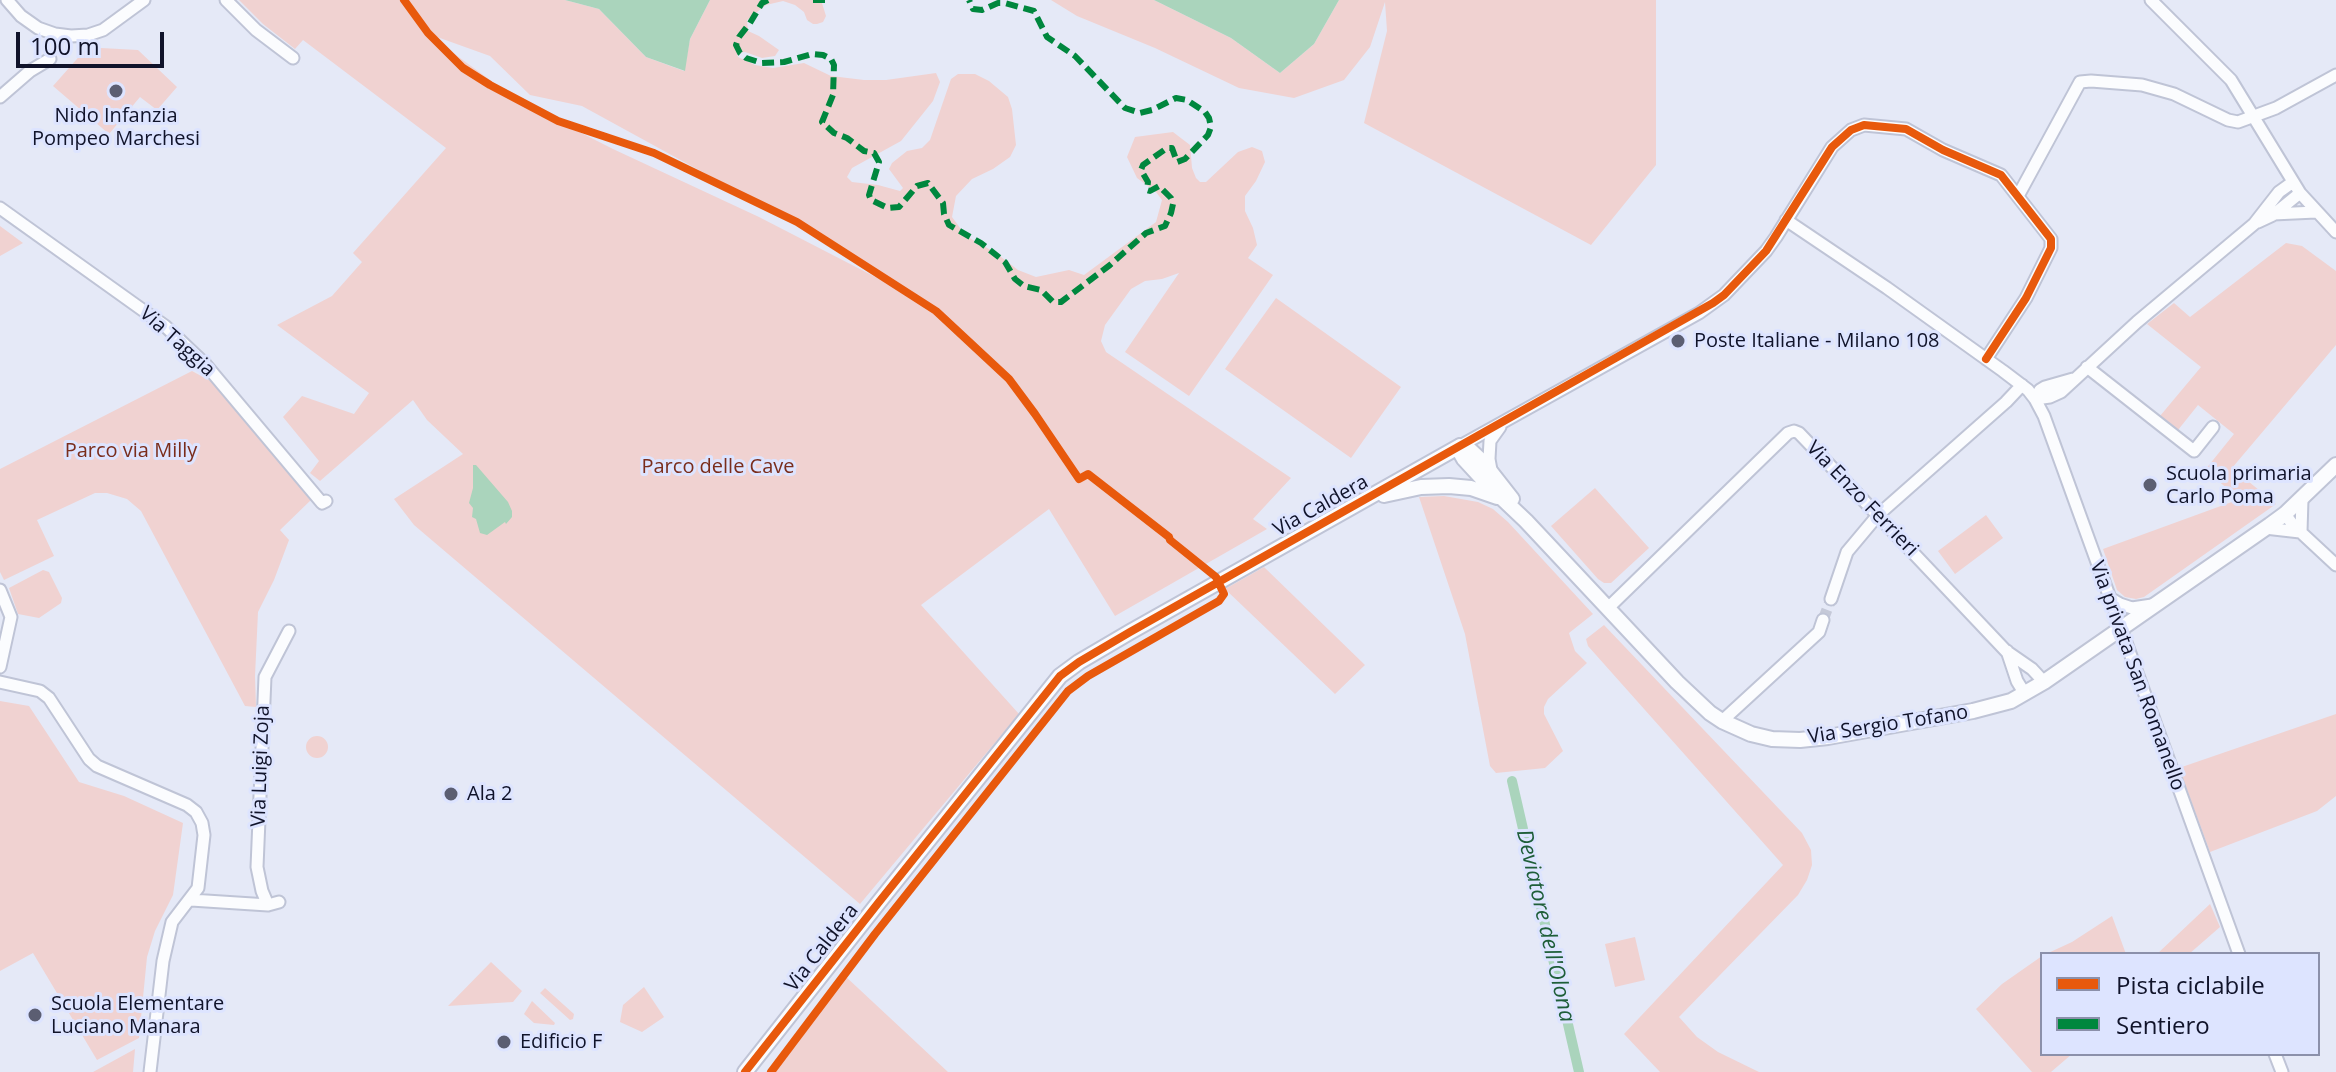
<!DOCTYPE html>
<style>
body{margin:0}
#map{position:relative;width:2336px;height:1072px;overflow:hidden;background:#e5e9f7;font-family:"Open Sans",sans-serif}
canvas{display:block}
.legend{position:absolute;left:2040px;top:952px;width:280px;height:104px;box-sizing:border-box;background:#dde4ff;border:2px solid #8b90aa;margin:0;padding:10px 14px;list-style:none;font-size:24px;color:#10132a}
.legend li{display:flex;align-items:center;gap:16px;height:40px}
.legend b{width:40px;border:2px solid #8b90aa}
.scale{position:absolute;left:16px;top:32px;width:148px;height:36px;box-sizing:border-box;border:4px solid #10132a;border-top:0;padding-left:10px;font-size:24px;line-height:28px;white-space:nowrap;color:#10132a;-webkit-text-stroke:6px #dde4ff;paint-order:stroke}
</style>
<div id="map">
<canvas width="2336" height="1072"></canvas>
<ul class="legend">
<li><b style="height:10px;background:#e8590c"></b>Pista ciclabile</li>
<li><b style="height:10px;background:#00873e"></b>Sentiero</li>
</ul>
<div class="scale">100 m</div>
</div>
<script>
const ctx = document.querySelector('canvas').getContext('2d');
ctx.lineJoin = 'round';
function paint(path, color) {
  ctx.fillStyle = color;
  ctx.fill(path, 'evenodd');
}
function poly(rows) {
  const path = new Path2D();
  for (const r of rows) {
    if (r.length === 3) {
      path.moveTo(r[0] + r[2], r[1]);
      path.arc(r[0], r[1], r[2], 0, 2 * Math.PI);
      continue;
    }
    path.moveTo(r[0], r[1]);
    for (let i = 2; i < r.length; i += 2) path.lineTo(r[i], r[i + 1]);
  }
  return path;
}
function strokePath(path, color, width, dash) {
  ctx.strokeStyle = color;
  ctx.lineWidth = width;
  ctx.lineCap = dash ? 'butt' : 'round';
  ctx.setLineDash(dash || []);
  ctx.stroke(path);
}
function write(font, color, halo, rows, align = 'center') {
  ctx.font = font + ' "Open Sans",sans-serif';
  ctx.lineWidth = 6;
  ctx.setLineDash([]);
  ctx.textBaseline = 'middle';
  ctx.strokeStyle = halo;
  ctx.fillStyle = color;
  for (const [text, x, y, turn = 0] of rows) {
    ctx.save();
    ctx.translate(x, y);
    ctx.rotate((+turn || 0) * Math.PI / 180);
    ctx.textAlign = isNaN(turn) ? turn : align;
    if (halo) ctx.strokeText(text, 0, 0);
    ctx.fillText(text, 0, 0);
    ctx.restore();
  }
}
const green = poly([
 [239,0,565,0,599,9,646,57,684,71,690,39,710,0,821,0,826,16,823,22,817,24,813,24,807,20,804,12,795,5,783,1,766,5,747,20,748,31,759,36,779,50,775,56,762,58,745,52,737,53,738,57,755,65,773,68,804,63,831,76,864,80,886,80,936,73,940,82,933,101,901,141,852,168,847,177,852,182,878,185,900,191,903,188,889,169,892,163,907,151,922,148,930,140,951,79,958,74,975,74,989,81,1008,97,1012,109,1016,145,1010,157,993,169,972,179,956,196,952,217,966,236,996,253,1018,270,1036,277,1069,270,1084,275,1156,222,1162,200,1156,192,1137,178,1127,157,1135,137,1173,132,1190,145,1192,168,1196,178,1200,182,1206,182,1238,152,1252,147,1262,151,1265,162,1256,181,1245,196,1245,211,1253,228,1257,245,1248,258,1273,275,1189,396,1125,352,1179,273,1162,279,1145,281,1131,289,1105,325,1101,341,1106,352,1291,478,1253,519,1267,529,1115,616,1049,509,921,605,1019,714,860,904,414,525,394,499,463,454,427,420,413,400,320,481,310,473,319,461,283,417,302,396,354,414,369,393,277,325,332,296,362,262,353,253,446,148,303,40,295,49,263,24],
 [426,33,490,56,530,95,582,106,821,237,887,283,759,217,613,149,520,102],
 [1051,0,1154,0,1231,38,1280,73,1314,44,1339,0,1656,0,1656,165,1591,245,1364,123,1387,31,1385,2,1370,47,1344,80,1294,98,1239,88,1155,48,1077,16],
 [101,48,138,50,177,87,157,110,140,97,109,134,53,86,84,51],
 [0,226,23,243,0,256],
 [2286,243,2302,246,2336,271,2336,345,2232,468,2276,504,2144,597,2136,599,2125,597,2117,590,2103,549,2240,499,2205,470,2234,434,2198,405,2178,430,2160,416,2201,367,2147,324,2174,303,2190,317],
 [1276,298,1401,387,1351,458,1225,369],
 [192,371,216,384,312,499,280,530,289,540,274,580,258,612,255,676,256,707,245,706,141,511,127,499,107,493,95,493,37,520,54,556,4,580,0,572,0,469],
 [1595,488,1649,548,1611,583,1604,583,1598,579,1551,526],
 [1444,496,1478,502,1493,509,1508,522,1593,614,1569,633,1575,651,1587,663,1548,699,1544,707,1544,714,1563,751,1545,768,1496,773,1490,766,1465,634,1419,497],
 [1986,515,2003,538,1955,574,1938,551],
 [1264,567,1365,665,1335,694,1225,589],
 [43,570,49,572,62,598,61,603,39,618,18,614,9,588],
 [1604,625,1802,833,1811,850,1812,865,1807,880,1798,895,1679,1017,1697,1037,1718,1052,1759,1072,1660,1072,1624,1034,1783,865,1588,646,1586,639],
 [0,701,29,706,79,782,124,796,183,823,173,895,155,931,147,957,139,1038,97,1060,33,953,0,971],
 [2336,714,2336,796,2317,811,2210,852,2179,768],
 [317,747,11],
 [2210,904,2220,927,2189,954,2157,954],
 [2112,916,2126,954,2046,954,2072,942],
 [1635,937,1645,980,1615,987,1605,944],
 [2042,956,2042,1054,2072,1054,2051,1072,2032,1072,1976,1009,2002,984],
 [491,962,522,991,513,1002,448,1006],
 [844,975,948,1072,774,1072,798,1043],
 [644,987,664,1017,642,1032,620,1022,623,1005],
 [545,988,574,1014,573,1019,570,1020,540,993],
 [532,1001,555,1023,554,1025,534,1023,524,1014],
 [135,1049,133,1072,93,1072]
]);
const water = poly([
 [565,0,710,0,690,39,685,71,646,57,599,9],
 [1154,0,1339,0,1314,44,1280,73,1231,38],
 [473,465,476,465,508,502,512,511,512,517,506,524,505,522,487,535,480,533,476,519,472,517,473,508,469,503,473,488]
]);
const canal = poly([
 [1512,781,1579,1072]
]);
const minorTunnel = poly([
 [1823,620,1831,599]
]);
const minor = poly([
 [7,0,21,16,38,28,55,34,71,36,88,35,103,30,144,0],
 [226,0,256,30,293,58],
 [2151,0,2231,80,2300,193,2336,232],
 [0,97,30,71,50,59],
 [2018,196,2080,82,2091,81,2142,85,2174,94,2228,120,2238,122,2276,108,2336,75],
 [0,208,165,326,206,365,322,503,326,501],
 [2273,214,2316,212],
 [1786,220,1887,288,2003,371,2028,390,2035,399,2044,416,2239,954],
 [2258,222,2273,215,2300,193],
 [2087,367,2194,451,2213,427],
 [2035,399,2050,397,2061,392,2137,322,2254,224,2279,192,2293,182],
 [2035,399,2040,390,2045,387,2073,379],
 [1460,446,1699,313,1724,295,1766,251,1776,237,1832,147,1851,130,1864,125,1906,129,1943,150,2001,175,2051,239,2051,248,2026,298,1986,359],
 [1491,470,1489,459,1490,441,1500,427],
 [2285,514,2293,525,2336,565],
 [2265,528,2300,532],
 [2301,532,2302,499],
 [0,590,11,617,0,667],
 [2108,597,2120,604,2132,608,2152,605],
 [1831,599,1847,552,1878,515,2006,402,2022,385],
 [1608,608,1788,433,1794,431,1799,433,1866,503,2006,651,2032,669,2044,682],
 [2007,651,2017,681,2025,694],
 [0,682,40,691,49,698,89,759,97,766,187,805,196,812,202,823,204,835,198,888,172,922,163,961,150,1072],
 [1722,721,1819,632,1823,620],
 [191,900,268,905,279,902],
 [268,905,262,891,257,867,265,677,289,631],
 [2275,1054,2282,1072]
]);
const tertiary = poly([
 [1460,446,1460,452,1464,459,1488,485,1526,521,1677,682,1710,713,1722,721,1751,734,1772,739,1800,740,1828,737,1973,711,2011,701,2044,682,2270,525,2285,514,2336,465],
 [1460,446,1468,448,1483,462,1512,499],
 [1384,495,1421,487,1449,486,1471,488,1497,497],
 [745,1072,879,902,1060,676,1079,662,1130,632,1460,446]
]);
const quiet = poly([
 [768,0,762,3,750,23,739,37,736,45,740,53,746,58,762,63,784,62,812,54,823,55,831,59,834,65,833,95,822,122,834,133,847,138,864,151,874,153,879,162,869,195,871,200,888,208,899,207,917,186,928,183,943,203,944,214,949,225,981,243,1005,262,1015,279,1024,286,1041,290,1053,302,1061,302,1110,265,1146,233,1165,226,1171,213,1173,204,1171,198,1159,186,1150,191,1147,190,1148,182,1141,170,1143,165,1167,148,1172,148,1177,162,1185,159,1208,135,1211,127,1209,118,1205,112,1187,100,1176,98,1152,110,1140,113,1125,108,1075,56,1047,37,1034,11,1005,3,998,3,982,10,973,9,969,0],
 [813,0,826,0]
]);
const cycleway = poly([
 [404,0,428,33,463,68,490,85,558,121,654,153,797,222,936,311,1009,379,1035,414,1079,479,1088,474,1169,537,1170,540,1216,577,1224,594,1219,601,1088,676,1068,691,875,934,771,1072],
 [745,1072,879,902,1060,676,1079,662,1130,632,1713,303,1724,295,1766,251,1832,147,1851,130,1864,125,1906,129,1943,150,2001,175,2051,239,2051,248,2026,298,1986,359]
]);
const markers = [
 [116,91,8,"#5b5e72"],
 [1678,341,8,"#5b5e72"],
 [2150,485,8,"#5b5e72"],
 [451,794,8,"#5b5e72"],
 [35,1015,8,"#5b5e72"],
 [504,1042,8,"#5b5e72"]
];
const poiNames = [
 ["Nido Infanzia",116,116,"center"],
 ["Pompeo Marchesi",116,139,"center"],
 ["Poste Italiane - Milano 108",1694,341],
 ["Scuola primaria",2166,474],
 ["Carlo Poma",2166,497],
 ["Ala 2",467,794],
 ["Scuola Elementare",51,1004],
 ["Luciano Manara",51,1027],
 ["Edificio F",520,1042]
];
const streetNames = [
 ["Via Taggia",177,342,42],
 ["Via Enzo Ferrieri",1862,499,46],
 ["Via Caldera",1321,506,-29],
 ["Via privata San Romanello",2137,676,70],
 ["Via Sergio Tofano",1888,725,-9],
 ["Via Luigi Zoja",261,766,-88],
 ["Via Caldera",822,948,-52]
];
const parkNames = [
 ["Parco via Milly",131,451],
 ["Parco delle Cave",718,467]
];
const waterNames = [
 ["Deviatore dell'Olona",1545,926,77]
];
paint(green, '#f0d2d1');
paint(water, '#aad4bc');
strokePath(canal, '#aad4bc', 10);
strokePath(minorTunnel, '#c5c9d8', 11, [11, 5.5]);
strokePath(minor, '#bfc4d6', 15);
strokePath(tertiary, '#bfc4d6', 18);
strokePath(minor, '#fbfcfe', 11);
strokePath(tertiary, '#fbfcfe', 14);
strokePath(quiet, '#00873e', 6, [12, 6]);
strokePath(cycleway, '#e8590c', 8);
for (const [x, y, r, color] of markers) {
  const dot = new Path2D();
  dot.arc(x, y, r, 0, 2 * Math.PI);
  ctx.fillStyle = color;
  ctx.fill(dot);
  strokePath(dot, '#dde4ff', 3);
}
write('20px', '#10132a', '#dde4ff', poiNames, 'left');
write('20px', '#10132a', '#dde4ff', streetNames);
write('20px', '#7a2d1c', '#dde4ff', parkNames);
write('italic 22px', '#1e5e39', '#dde4ff', waterNames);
</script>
